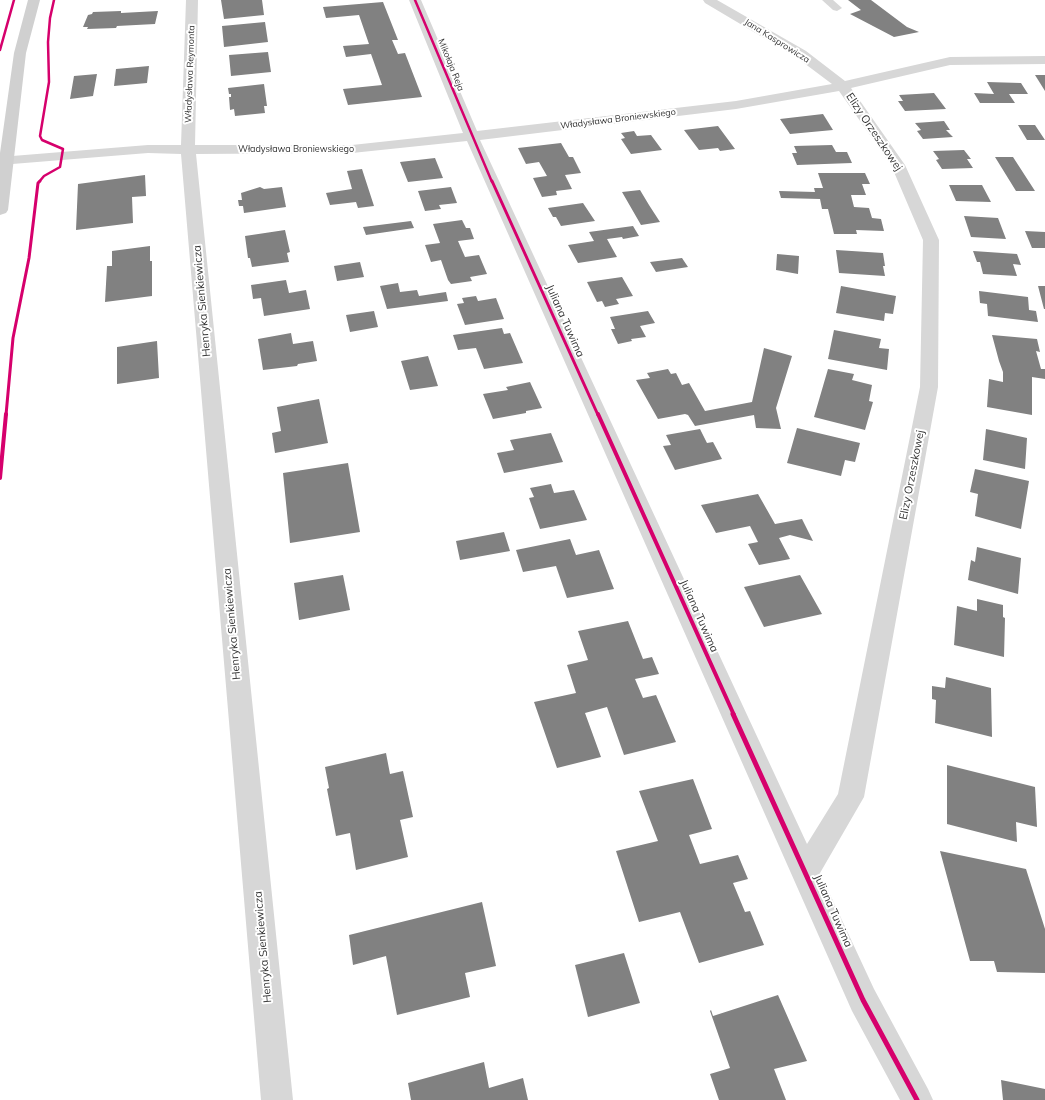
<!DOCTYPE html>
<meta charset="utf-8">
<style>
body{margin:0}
canvas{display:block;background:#fff}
</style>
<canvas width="1045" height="1100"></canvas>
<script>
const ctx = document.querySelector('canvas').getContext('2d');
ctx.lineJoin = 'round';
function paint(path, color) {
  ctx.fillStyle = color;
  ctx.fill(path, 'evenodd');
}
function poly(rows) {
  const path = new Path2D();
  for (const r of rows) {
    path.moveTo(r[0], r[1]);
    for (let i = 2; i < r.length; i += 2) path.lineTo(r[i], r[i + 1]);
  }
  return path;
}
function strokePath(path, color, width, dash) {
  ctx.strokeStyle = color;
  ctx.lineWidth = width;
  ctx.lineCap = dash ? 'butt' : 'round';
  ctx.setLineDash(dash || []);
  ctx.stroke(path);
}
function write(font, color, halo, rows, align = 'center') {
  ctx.font = font + ' Mulish,sans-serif';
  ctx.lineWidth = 4;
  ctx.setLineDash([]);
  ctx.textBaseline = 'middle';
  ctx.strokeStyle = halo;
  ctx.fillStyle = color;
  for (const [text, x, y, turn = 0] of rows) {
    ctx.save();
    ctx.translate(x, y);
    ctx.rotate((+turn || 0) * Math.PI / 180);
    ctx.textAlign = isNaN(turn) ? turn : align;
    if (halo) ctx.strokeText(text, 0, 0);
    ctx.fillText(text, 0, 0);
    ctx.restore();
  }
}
const building = poly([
 [221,0,262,0,264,15,224,19],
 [848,0,871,0,907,27,919,32,894,37,850,14,861,10],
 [383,2,398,40,392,40,398,54,405,53,422,97,348,105,343,89,382,85,371,54,346,57,343,46,369,44,359,15,326,18,323,7],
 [121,11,121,13,158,11,155,24,117,26,116,28,87,29,88,27,83,27,88,15,92,14,93,12],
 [265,22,268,42,224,47,222,26],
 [268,52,271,72,231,76,229,55],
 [149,66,147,83,114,86,116,69],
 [97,74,93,96,70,99,74,76],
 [1035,75,1045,75,1045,91],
 [987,82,1021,83,1028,94,1009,94,1015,103,980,103,974,93,994,94],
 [264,84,267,106,264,106,265,113,235,116,234,109,230,110,229,97,231,97,231,94,229,94,228,88],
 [934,93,946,109,905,111,898,101,903,101,899,95],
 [823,114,833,130,790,134,780,119],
 [944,121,950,130,946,130,953,137,923,139,917,131,921,130,915,123],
 [1018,125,1035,125,1045,140,1027,140],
 [718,126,735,149,720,151,718,148,699,150,684,130],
 [634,131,637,136,651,135,662,150,631,154,621,139,625,138,621,133],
 [561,143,569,157,573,157,581,173,565,175,572,189,556,191,557,195,542,197,533,178,547,176,539,162,526,164,518,148],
 [832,145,836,152,847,152,852,163,797,165,792,153,797,153,794,146],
 [964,150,971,159,967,159,973,168,942,169,936,160,939,159,933,151],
 [995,157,1013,157,1035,191,1016,191],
 [435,158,443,178,408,182,400,162],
 [362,169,374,206,358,208,356,202,330,205,326,193,352,189,347,171],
 [818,173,865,173,870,184,862,184,866,195,851,195,854,207,869,208,872,218,881,219,884,231,856,230,857,234,834,234,828,209,822,209,820,199,781,198,779,191,815,192,814,188,823,188],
 [145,175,146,196,132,197,133,223,76,230,78,184],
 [949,185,982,185,991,202,956,201],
 [260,187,264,189,282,187,286,207,244,213,243,206,239,206,238,200,242,200,241,193],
 [451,187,457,203,439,205,441,209,425,211,418,191],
 [640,190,649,205,660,222,641,225,622,192],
 [583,203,595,221,561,226,556,217,553,217,548,208],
 [964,216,998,218,1006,239,971,237],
 [462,220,466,228,470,228,474,239,458,241,465,257,479,255,487,274,470,277,472,281,451,284,448,280,441,260,431,262,425,245,440,243,433,224],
 [411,221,414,228,366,235,363,227],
 [633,226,639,236,623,239,622,237,607,239,617,257,578,263,568,245,594,241,589,232],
 [285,230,290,252,287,253,289,262,252,267,250,258,248,258,245,236],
 [1025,231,1045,232,1045,248,1032,248],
 [150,246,150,261,152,261,152,296,105,302,107,266,112,266,112,251],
 [836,250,883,253,885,266,883,266,885,276,839,273],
 [973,251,1017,254,1021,265,1013,264,1017,276,983,274,980,262,977,262],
 [777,254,799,256,798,274,776,270],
 [682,258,688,267,656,272,650,262],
 [360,262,364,277,337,281,334,266],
 [622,277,633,296,616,299,619,304,605,307,602,301,597,302,587,282],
 [286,280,289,293,306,290,310,309,264,316,261,298,253,299,251,285],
 [398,283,400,292,417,290,419,296,446,292,448,301,387,309,380,286],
 [841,286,896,296,893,314,885,313,884,321,836,313],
 [1038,286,1045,286,1045,309,1044,309],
 [979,291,1028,297,1029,310,1036,311,1038,322,988,316,987,304,980,303],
 [476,296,478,301,496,298,504,319,465,325,457,304,464,303,462,298],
 [374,311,378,327,350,332,346,315],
 [648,311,655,323,640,326,646,337,631,339,632,341,618,344,611,329,615,329,610,317],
 [502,328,504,334,510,333,523,363,484,369,476,348,458,350,453,335],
 [834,330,881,339,879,348,889,349,887,370,828,359],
 [291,333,293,344,313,341,317,361,298,364,297,366,263,370,258,339],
 [992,335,1037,339,1040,352,1036,351,1041,369,1045,369,1045,379,1032,377,1032,415,987,407,989,379,1003,382,1003,372,999,361],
 [157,341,159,378,117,384,117,347],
 [764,348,792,356,776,408,781,429,756,428,754,415,695,426,688,415,685,414,658,419,636,380,650,378,647,373,668,369,671,374,676,373,682,385,689,383,705,411,752,402],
 [428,356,438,386,410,390,401,361],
 [828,369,854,374,852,380,872,385,869,401,873,402,865,430,814,417],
 [530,382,542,408,526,411,526,413,493,419,483,394,508,390,506,387],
 [319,399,328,443,275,453,272,433,281,431,277,407],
 [797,428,860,443,855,462,845,460,841,476,787,463],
 [700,429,707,443,713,442,722,459,675,470,663,446,671,445,666,435],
 [986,429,1027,438,1025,469,983,460],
 [551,433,563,462,504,473,497,453,514,450,510,440],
 [348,463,360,532,290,543,283,473],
 [975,469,1029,481,1021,529,975,516,978,494,970,492],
 [551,484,554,493,574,490,587,520,540,529,529,498,534,497,530,488],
 [758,494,775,524,802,519,813,541,790,535,779,538,790,559,759,565,748,544,758,542,750,526,716,533,701,505],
 [504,532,510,551,460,560,456,541],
 [570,539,576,555,599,550,614,589,567,598,556,566,523,572,516,550],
 [977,547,1021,558,1018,594,968,580,971,560,975,562],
 [343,575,350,610,299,620,294,583],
 [800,575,822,614,764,627,744,587],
 [977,599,1003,605,1003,617,1005,618,1004,657,954,645,957,606,977,611],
 [628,621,643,659,652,657,659,674,635,679,643,698,656,695,676,742,624,755,607,707,585,713,601,757,557,768,534,702,576,693,567,665,588,660,578,631],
 [946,677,991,688,992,737,935,723,936,700,932,699,932,686,945,688],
 [386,753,390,774,403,771,413,817,400,820,408,857,356,870,350,833,336,836,327,789,329,788,325,767],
 [947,765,1035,787,1037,827,1016,822,1017,842,947,824],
 [693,779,712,829,689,835,700,864,738,855,748,879,733,883,745,912,750,911,764,945,699,963,680,912,639,922,616,851,658,841,639,791],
 [940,851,1026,869,1045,929,1045,973,997,972,994,961,970,961],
 [482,902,496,966,465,973,470,997,397,1015,386,956,353,965,349,935],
 [624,953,640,1003,588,1017,575,965],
 [778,995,807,1061,774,1069,786,1100,719,1100,710,1074,730,1068,710,1011,711,1010,713,1016],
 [484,1062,489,1088,523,1078,528,1100,411,1100,408,1083],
 [1001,1080,1045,1089,1045,1100,1003,1100]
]);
const lane = poly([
 [822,0,833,0,842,8,837,11,833,10,822,0]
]);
const street = poly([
 [186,0,198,0,195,145,352,145,463,133,409,0,421,0,477,131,736,101,832,84,796,57,705,3,703,0,717,0,806,51,845,81,950,57,1045,56,1045,64,950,65,851,88,905,165,939,240,938,387,864,797,820,873,874,989,928,1089,933,1100,900,1100,852,1011,467,141,352,153,196,154,293,1100,261,1100,181,154,148,153,0,165,0,157,148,145,181,145,186,0],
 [839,91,891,165,923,240,920,387,838,794,807,844,480,140,736,109,839,91]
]);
const secondary = poly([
 [28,0,40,0,26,53,8,210,6,213,0,215,0,153,14,53,28,0]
]);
const cyclewayFar3 = poly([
 [415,0,492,182],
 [0,50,14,0],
 [39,182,44,176,60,167,63,149,42,140,40,136,49,82,48,42,50,18,54,0]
]);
const cyclewayFar2 = poly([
 [492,181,598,415],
 [6,415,13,338,29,258,38,183,40,181]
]);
const cyclewayFar1 = poly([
 [598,414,734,715],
 [0,478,6,414]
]);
const cycleway = poly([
 [733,714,863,1000,917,1100]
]);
const farStreetnames = [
 ["Jana Kasprowicza",777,41,32],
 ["Mikołaja Reja",451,65,68],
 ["Władysława Reymonta",190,74,-88],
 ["Władysława Broniewskiego",618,119,-7],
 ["Władysława Broniewskiego",296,149]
];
const streetNames = [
 ["Elizy Orzeszkowej",874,132,56],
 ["Henryka Sienkiewicza",202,301,-95],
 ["Juliana Tuwima",565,321,66],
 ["Elizy Orzeszkowej",912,475,-79],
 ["Juliana Tuwima",699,616,66],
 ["Henryka Sienkiewicza",232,624,-95],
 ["Juliana Tuwima",833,911,66],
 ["Henryka Sienkiewicza",263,947,-95]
];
paint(building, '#818181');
paint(lane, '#d7d7d7');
paint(street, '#d7d7d7');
paint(secondary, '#d0d0d0');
strokePath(cyclewayFar3, '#d6006c', 2.5);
strokePath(cyclewayFar2, '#d6006c', 3);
strokePath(cyclewayFar1, '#d6006c', 4);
strokePath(cycleway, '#d6006c', 5);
write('9px', '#333', '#fff', farStreetnames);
write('11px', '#333', '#fff', streetNames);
</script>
